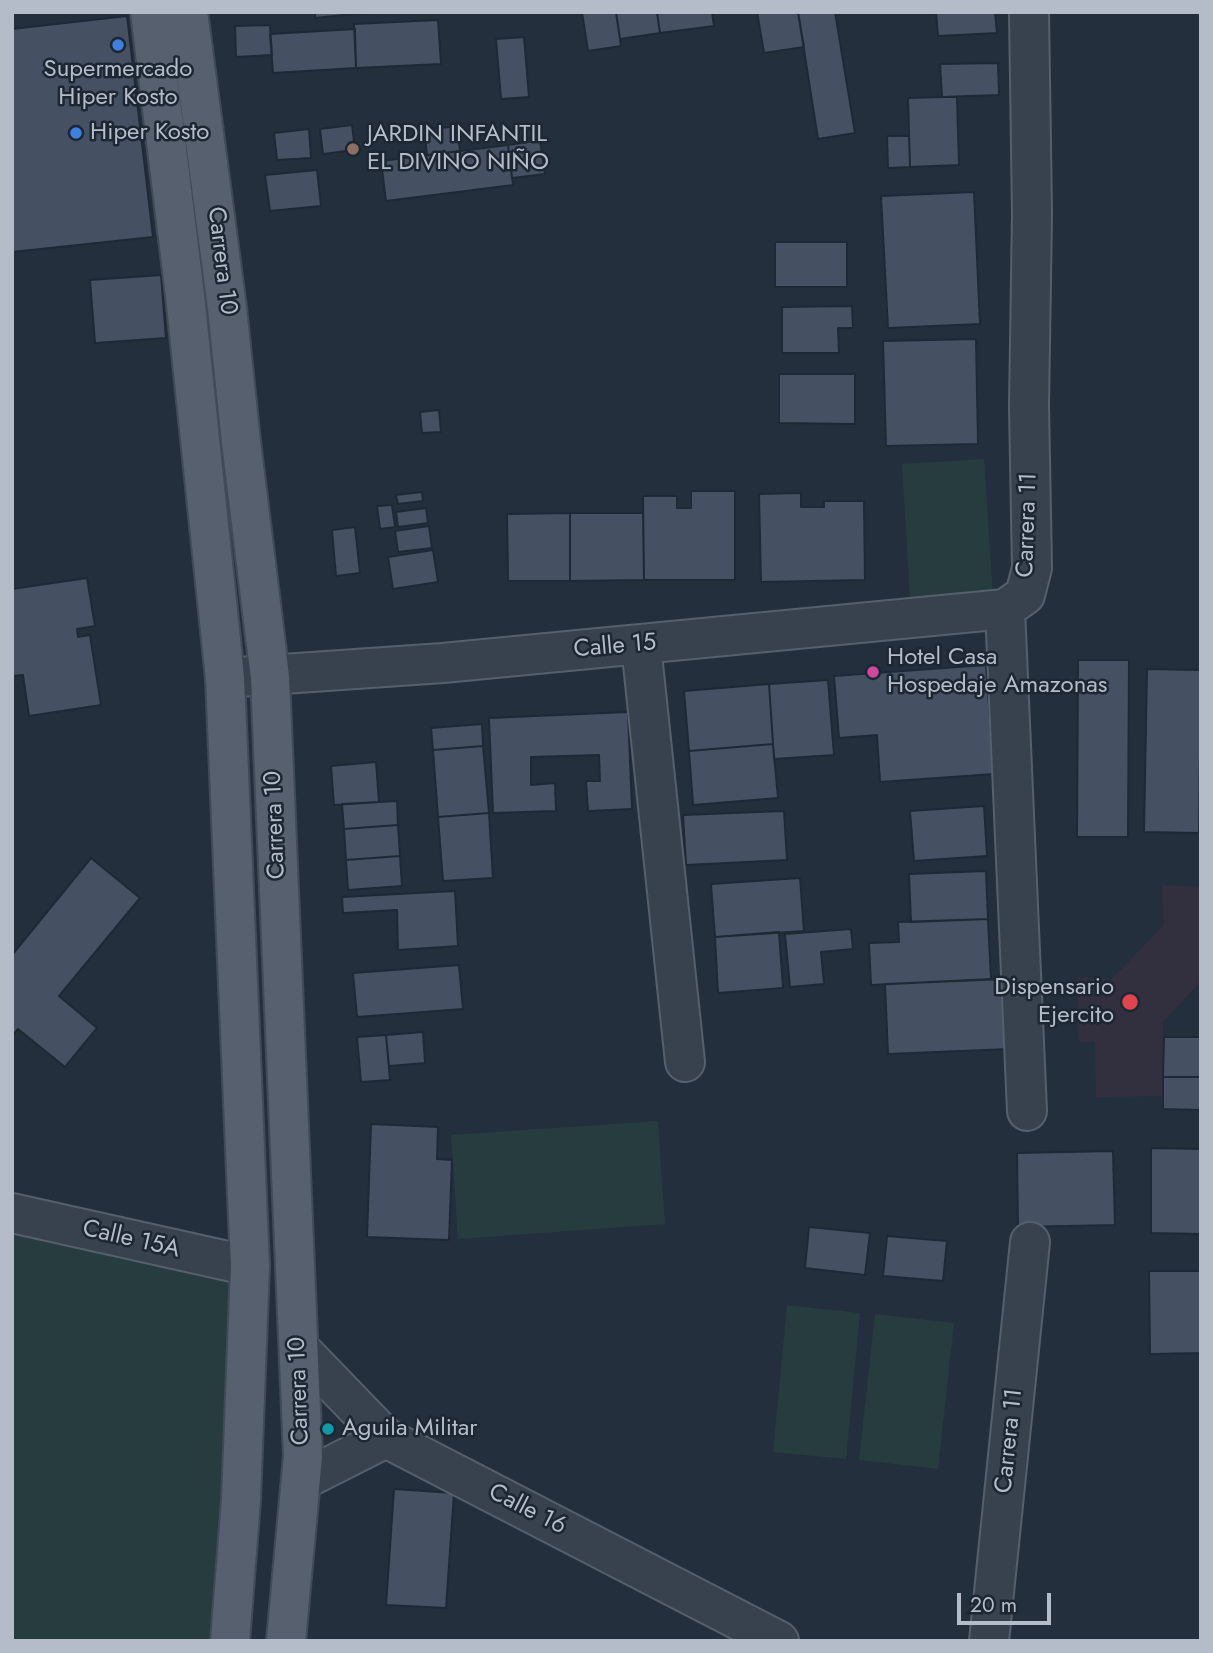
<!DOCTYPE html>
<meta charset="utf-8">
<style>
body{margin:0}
#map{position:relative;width:1213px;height:1653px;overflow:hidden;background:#242f3e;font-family:Jost,sans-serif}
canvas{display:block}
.frame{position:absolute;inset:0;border:14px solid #b4bcc9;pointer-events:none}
.scale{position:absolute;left:957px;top:1593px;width:94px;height:32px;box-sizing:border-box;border:4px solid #b4bcc9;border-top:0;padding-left:9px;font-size:21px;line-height:24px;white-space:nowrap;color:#b4bcc9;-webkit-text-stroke:5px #1d2633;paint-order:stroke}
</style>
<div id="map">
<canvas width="1213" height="1653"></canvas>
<div class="frame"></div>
<div class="scale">20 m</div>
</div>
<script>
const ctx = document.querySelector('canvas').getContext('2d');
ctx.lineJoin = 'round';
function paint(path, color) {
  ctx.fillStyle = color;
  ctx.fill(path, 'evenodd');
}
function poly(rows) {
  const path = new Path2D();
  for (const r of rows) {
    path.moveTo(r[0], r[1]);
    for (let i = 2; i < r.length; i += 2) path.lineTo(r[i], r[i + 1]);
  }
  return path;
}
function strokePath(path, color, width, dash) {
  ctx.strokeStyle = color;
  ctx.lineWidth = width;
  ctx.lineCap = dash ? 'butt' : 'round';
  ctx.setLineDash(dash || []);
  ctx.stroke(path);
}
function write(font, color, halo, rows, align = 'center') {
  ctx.font = font + ' Jost,sans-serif';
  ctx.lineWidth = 5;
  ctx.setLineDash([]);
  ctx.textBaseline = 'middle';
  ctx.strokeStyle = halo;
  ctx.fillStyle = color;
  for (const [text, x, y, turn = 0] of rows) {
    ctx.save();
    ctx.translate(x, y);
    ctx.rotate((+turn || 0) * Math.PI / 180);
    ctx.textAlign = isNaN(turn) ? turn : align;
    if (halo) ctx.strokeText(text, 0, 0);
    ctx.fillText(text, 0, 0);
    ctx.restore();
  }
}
const medical = poly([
 [1162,885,1201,887,1201,981,1163,1022,1163,1096,1096,1097,1095,1042,1079,1042,1077,977,1111,980,1164,925]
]);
const green = poly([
 [984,459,993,594,910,598,902,464],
 [658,1121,665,1224,458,1239,451,1135],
 [12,1231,238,1276,210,1641,12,1641],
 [787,1305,860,1313,846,1459,773,1452],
 [875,1314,954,1323,938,1469,859,1460]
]);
const building = poly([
 [315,12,373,12,315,18,315,12],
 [582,12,616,12,621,46,588,51,582,12],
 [616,12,657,12,660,33,620,39,616,12],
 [657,12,712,12,714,26,660,33,657,12],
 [757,12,798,12,804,47,764,53,757,12],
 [798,12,835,12,855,133,818,139,798,12],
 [936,12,995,12,997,33,938,36,936,12],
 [127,16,153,237,12,252,12,29,127,16],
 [438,20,441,64,356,68,354,24,438,20],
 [270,25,272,55,236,57,235,26,270,25],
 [355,29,356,68,273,73,270,34,355,29],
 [524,37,529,97,501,99,496,39,524,37],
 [998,63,999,95,942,97,940,64,998,63],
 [942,97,957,97,959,165,910,167,908,98,942,97],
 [352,125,355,150,323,154,320,129,352,125],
 [457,126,460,151,427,155,424,130,457,126],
 [309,129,311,158,277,160,274,133,309,129],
 [887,136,909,136,910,167,888,168,887,136],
 [540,140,545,174,512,178,508,145,540,140],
 [508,145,513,185,386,201,381,161,508,145],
 [317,170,321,206,270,211,265,175,317,170],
 [974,192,980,324,888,328,881,196,974,192],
 [775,242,847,242,847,287,775,287,775,242],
 [161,275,166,338,95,343,90,280,161,275],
 [852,306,853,328,838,328,839,353,782,353,782,307,852,306],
 [976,339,978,444,886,446,883,341,976,339],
 [779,374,855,374,855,424,779,423,779,374],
 [439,410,441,432,422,433,420,412,439,410],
 [691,491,735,491,735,580,644,580,643,496,677,496,677,508,691,508,691,491],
 [422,492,423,501,398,504,396,495,422,492],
 [801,493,801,507,824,507,824,501,864,501,865,580,761,582,759,494,801,493],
 [392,505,395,527,380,529,377,506,392,505],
 [426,508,428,523,398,527,396,512,426,508],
 [570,513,570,581,508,581,507,514,570,513],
 [570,513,643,513,644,580,570,581,570,513],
 [429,526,432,548,398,552,395,531,429,526],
 [355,527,360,573,336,576,332,530,355,527],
 [433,550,438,582,393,589,388,557,433,550],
 [87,578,95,626,77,629,78,637,90,635,101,705,29,716,23,675,13,676,12,668,12,589,87,578],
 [1078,660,1129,660,1128,837,1077,837,1078,660],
 [986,665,994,774,880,782,877,735,839,738,834,676,986,665],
 [1147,669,1201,670,1199,833,1144,832,1147,669],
 [828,680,834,755,774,759,769,684,828,680],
 [769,684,773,744,689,751,684,691,769,684],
 [628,712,632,809,588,811,586,781,600,781,599,755,531,757,531,785,555,783,556,811,493,813,489,718,628,712],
 [482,724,483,746,433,750,431,728,482,724],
 [773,744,778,798,693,805,689,751,773,744],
 [483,746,489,813,438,817,433,750,483,746],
 [376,762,379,802,334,805,331,766,376,762],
 [397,801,398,825,344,829,342,804,397,801],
 [984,806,987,856,914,861,910,811,984,806],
 [784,811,787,860,686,865,683,815,784,811],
 [489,813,493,878,443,881,438,817,489,813],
 [398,825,400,856,346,860,344,829,398,825],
 [400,856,402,886,348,890,346,860,400,856],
 [91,858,140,898,59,996,97,1028,65,1067,18,1029,12,1036,12,955,91,858],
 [986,871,988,919,911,922,909,874,986,871],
 [800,878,804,931,715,937,711,884,800,878],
 [455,891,458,946,398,950,397,910,343,913,342,897,455,891],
 [988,919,991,979,871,985,869,943,899,942,898,922,988,919],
 [851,929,853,949,821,952,824,984,790,987,785,934,851,929],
 [779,932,783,988,718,993,715,937,779,932],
 [459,965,463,1009,357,1017,353,973,459,965],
 [1006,979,1009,1049,888,1054,885,984,1006,979],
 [423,1032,425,1063,389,1066,386,1035,423,1032],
 [386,1035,390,1080,361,1082,357,1037,386,1035],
 [1164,1037,1201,1037,1201,1077,1163,1077,1164,1037],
 [1163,1077,1201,1077,1201,1110,1163,1109,1163,1077],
 [371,1124,438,1127,437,1159,452,1160,449,1240,367,1237,371,1124],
 [1151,1148,1201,1149,1201,1234,1151,1233,1151,1148],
 [1113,1151,1115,1225,1018,1227,1017,1153,1113,1151],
 [809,1227,870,1233,865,1275,805,1268,809,1227],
 [887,1236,947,1241,943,1281,883,1276,887,1236],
 [1149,1271,1201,1271,1201,1353,1150,1354,1149,1271],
 [394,1489,454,1493,446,1608,386,1605,394,1489]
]);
const minor = poly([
 [641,645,685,1062],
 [225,678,443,663,1005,609],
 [1027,1111,1005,609,1025,595,1032,568,1029,406,1032,214,1029,12],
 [12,1213,250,1266],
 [299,1348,386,1438,779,1641],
 [301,1481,386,1438],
 [989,1641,1030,1242]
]);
const major = poly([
 [150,12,185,295,225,678,250,1266,241,1500,230,1641],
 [188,12,227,308,241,442,270,677,303,1456,286,1641]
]);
const markers = [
 [118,45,7,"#3f7fe0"],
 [76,133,7,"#3f7fe0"],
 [353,149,7,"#8d6e63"],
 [873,672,7,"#d1479c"],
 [1130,1002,9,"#e0444e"],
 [328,1429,7,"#0f9aa8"]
];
const poiNames = [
 ["Supermercado",118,70,"center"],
 ["Hiper Kosto",118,98,"center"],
 ["Hiper Kosto",90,133],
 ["JARDIN INFANTIL",367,135],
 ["EL DIVINO NIÑO",367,163],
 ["Hotel Casa",887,658],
 ["Hospedaje Amazonas",887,686],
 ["Dispensario",1114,988,"right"],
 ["Ejercito",1114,1016,"right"],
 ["Aguila Militar",342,1429]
];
const streetNames = [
 ["Carrera 10",221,261,83],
 ["Carrera 11",1028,525,-88],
 ["Calle 15",615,647,-5],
 ["Carrera 10",276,825,-92],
 ["Calle 15A",131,1240,13],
 ["Carrera 10",300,1391,-92],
 ["Carrera 11",1010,1441,-84],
 ["Calle 16",527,1510,27]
];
paint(medical, '#32303f');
paint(green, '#263c3f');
paint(building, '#455162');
strokePath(building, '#1f2835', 2);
strokePath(minor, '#565f6c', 42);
strokePath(major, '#414a57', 42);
strokePath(minor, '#38414e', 38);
strokePath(major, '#56606e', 38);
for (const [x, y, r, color] of markers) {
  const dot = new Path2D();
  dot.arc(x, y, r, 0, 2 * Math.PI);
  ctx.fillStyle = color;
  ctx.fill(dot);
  strokePath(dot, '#1d2633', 2.5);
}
write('24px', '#b4bcc9', '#1d2633', poiNames, 'left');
write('24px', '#b4bcc9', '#1d2633', streetNames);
</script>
